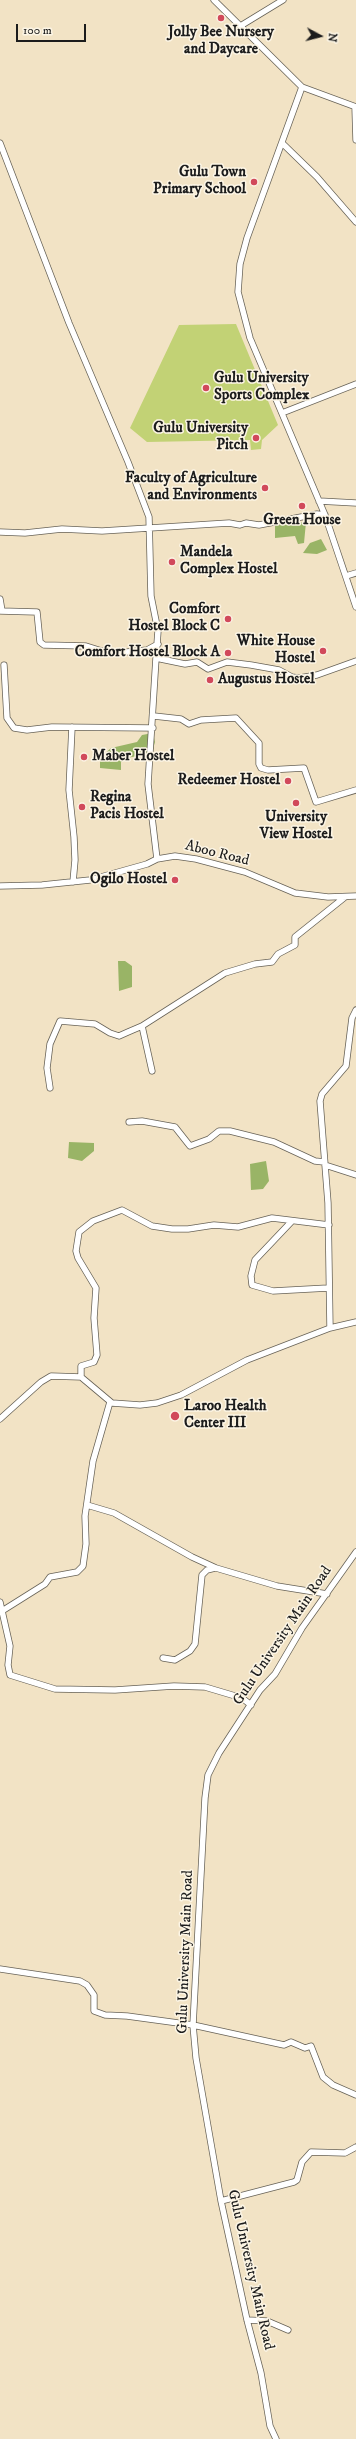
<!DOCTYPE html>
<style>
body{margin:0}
#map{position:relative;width:356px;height:2439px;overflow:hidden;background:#f2e3c5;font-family:"IM FELL DW Pica",serif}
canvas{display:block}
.north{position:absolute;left:300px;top:16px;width:40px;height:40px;-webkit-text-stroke:3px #fcf5e5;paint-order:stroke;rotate:97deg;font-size:11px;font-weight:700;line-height:16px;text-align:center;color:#1c1c1c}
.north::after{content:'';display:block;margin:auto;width:14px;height:18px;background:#1c1c1c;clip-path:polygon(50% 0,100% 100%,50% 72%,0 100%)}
.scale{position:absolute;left:16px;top:24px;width:70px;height:18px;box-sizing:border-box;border:2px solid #1c1c1c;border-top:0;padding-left:5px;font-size:12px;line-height:14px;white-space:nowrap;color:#1c1c1c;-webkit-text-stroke:3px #fcf5e5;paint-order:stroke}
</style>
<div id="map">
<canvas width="356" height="2439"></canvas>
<div class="north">N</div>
<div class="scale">100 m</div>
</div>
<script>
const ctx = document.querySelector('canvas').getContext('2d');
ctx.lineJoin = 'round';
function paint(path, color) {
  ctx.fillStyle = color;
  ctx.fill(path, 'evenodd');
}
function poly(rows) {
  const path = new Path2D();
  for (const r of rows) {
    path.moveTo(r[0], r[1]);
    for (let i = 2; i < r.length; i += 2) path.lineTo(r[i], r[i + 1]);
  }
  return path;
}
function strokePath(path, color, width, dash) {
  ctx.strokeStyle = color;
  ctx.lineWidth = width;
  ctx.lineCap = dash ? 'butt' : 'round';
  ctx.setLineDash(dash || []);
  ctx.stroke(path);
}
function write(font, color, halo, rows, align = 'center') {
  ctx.font = font + ' "IM FELL DW Pica",serif';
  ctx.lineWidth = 3;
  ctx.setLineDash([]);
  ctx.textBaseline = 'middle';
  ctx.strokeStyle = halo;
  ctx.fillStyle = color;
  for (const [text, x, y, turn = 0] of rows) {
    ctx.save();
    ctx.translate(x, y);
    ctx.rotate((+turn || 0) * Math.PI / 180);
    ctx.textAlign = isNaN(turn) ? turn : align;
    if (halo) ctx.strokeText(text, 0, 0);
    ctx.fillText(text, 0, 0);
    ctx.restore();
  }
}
const green = poly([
 [236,324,278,425,262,440,261,449,251,450,250,440,147,442,130,428,179,325]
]);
const forest = poly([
 [306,522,304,543,298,544,295,536,275,538,275,525],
 [321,539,327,550,317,554,303,553,310,543],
 [153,733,155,742,152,753,127,758,121,762,121,770,100,768,100,758,111,748,137,742,142,735],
 [118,961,125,961,132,966,132,987,119,991],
 [69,1142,94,1143,94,1151,82,1161,68,1158],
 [266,1161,269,1181,263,1189,251,1190,250,1164]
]);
const minor = poly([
 [214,0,302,87,356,107],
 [242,25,283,0],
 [302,87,247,238,240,264,238,292,250,338,325,515,356,607],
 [355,107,356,140],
 [0,143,69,323,128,462,149,517,151,596,158,631,156,658,185,664,197,662,208,669,227,662,251,665,279,670,292,677,299,678,317,675,356,661],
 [282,143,317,177,356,222],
 [282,413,356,384],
 [319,501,356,503],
 [0,532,25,533,62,529,102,531,229,523,240,525,246,523,259,525,317,514,325,515],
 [346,576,356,573],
 [0,599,2,611],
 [0,611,37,612,40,642,44,645,86,646,102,651,117,653,147,650,158,644],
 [156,658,148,784,157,859],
 [4,665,7,718,14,728,27,730,52,727,153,728],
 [154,716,181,719,189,724,201,720,236,718,259,743,259,764,261,768,268,770,304,768,316,802,356,790],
 [72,727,69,790,74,837,75,860,73,882],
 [0,886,42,885,90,880,147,864,157,859,175,856,196,859,245,872,295,893,328,897,356,896],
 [142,1026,152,1071],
 [50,1088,47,1068,50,1044,60,1021,95,1024,110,1033,119,1036,128,1032,142,1026,225,973,255,964,272,962,278,954,295,945,295,937,345,897],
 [129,1122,142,1121,175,1127,190,1146,209,1139,219,1131,230,1131,274,1142,315,1161,324,1162],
 [325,1165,356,1175],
 [292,1221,255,1260,251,1276,252,1285,273,1291,328,1288],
 [330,1328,328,1203,320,1101,322,1094,346,1066,352,1018,356,1010],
 [81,1377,81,1366,94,1362,97,1355,94,1318,96,1288,78,1258,76,1251,79,1232,93,1221,122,1210,152,1226,172,1229,188,1229,214,1225,238,1227,272,1218,329,1225],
 [0,1419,41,1382,51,1376,81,1377,112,1403,140,1405,157,1403,181,1395,247,1360,330,1328,356,1322],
 [87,1505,114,1513,192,1557,216,1568,277,1586,327,1594],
 [0,1602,10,1646,8,1665,10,1675,55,1689,115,1690,174,1686,205,1687,242,1698,251,1705],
 [2,1611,45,1584,50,1577,77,1572,83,1566,86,1544,85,1516,93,1461,110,1402],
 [163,1658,175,1660,190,1651,195,1644,202,1575,207,1570,215,1568],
 [0,1969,80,1981,87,1985,94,1995,94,2011,105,2015,127,2016,193,2025,284,2045,291,2042,305,2048,311,2046,323,2077,333,2085,356,2095],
 [221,2201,294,2182,297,2180,302,2162,311,2152,345,2153,356,2147],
 [247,2320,267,2321,288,2330],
 [276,2439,270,2426,261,2373,247,2320,221,2201,196,2058,193,2025,205,1798,208,1775,219,1753,260,1690,275,1674,302,1628,356,1552]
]);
const markers = [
 [221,18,4,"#d1495b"],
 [254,182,4,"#d1495b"],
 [206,388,4,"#d1495b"],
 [256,438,4,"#d1495b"],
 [265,488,4,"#d1495b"],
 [302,506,4,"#d1495b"],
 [172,562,4,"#d1495b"],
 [228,619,4,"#d1495b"],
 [323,651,4,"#d1495b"],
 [228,653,4,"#d1495b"],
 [210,680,4,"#d1495b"],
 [84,757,4,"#d1495b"],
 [288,781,4,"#d1495b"],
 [296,803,4,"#d1495b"],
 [82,807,4,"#d1495b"],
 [175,880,4,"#d1495b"],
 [175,1416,5,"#d1495b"]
];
const poiNames = [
 ["Jolly Bee Nursery",221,33,"center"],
 ["and Daycare",221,50,"center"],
 ["Gulu Town",246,173],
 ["Primary School",246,190],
 ["Gulu University",214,379,"left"],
 ["Sports Complex",214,396,"left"],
 ["Gulu University",248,429],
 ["Pitch",248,446],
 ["Faculty of Agriculture",257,479],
 ["and Environments",257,496],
 ["Green House",302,521,"center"],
 ["Mandela",180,553,"left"],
 ["Complex Hostel",180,570,"left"],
 ["Comfort",220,610],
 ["Hostel Block C",220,627],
 ["White House",315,642],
 ["Hostel",315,659],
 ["Comfort Hostel Block A",220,653],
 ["Augustus Hostel",218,680,"left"],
 ["Maber Hostel",92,757,"left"],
 ["Redeemer Hostel",280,781],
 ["Regina",90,798,"left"],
 ["Pacis Hostel",90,815,"left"],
 ["University",296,818,"center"],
 ["View Hostel",296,835,"center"],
 ["Ogilo Hostel",167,880],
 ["Laroo Health",184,1407,"left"],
 ["Center III",184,1424,"left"]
];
const streetNames = [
 ["Aboo Road",217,854,14],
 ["Gulu University Main Road",283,1636,-56],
 ["Gulu University Main Road",186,1952,-88],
 ["Gulu University Main Road",250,2270,77]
];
paint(green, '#c2d275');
paint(forest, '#99b466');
strokePath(minor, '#676257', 7);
strokePath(minor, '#fff', 5.5);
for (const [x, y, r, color] of markers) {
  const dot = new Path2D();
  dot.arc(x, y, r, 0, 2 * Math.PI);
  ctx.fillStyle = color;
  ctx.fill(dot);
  strokePath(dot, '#fcf5e5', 1.5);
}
write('bold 15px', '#1c1c1c', '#fcf5e5', poiNames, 'right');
write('15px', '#1c1c1c', '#fcf5e5', streetNames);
</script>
